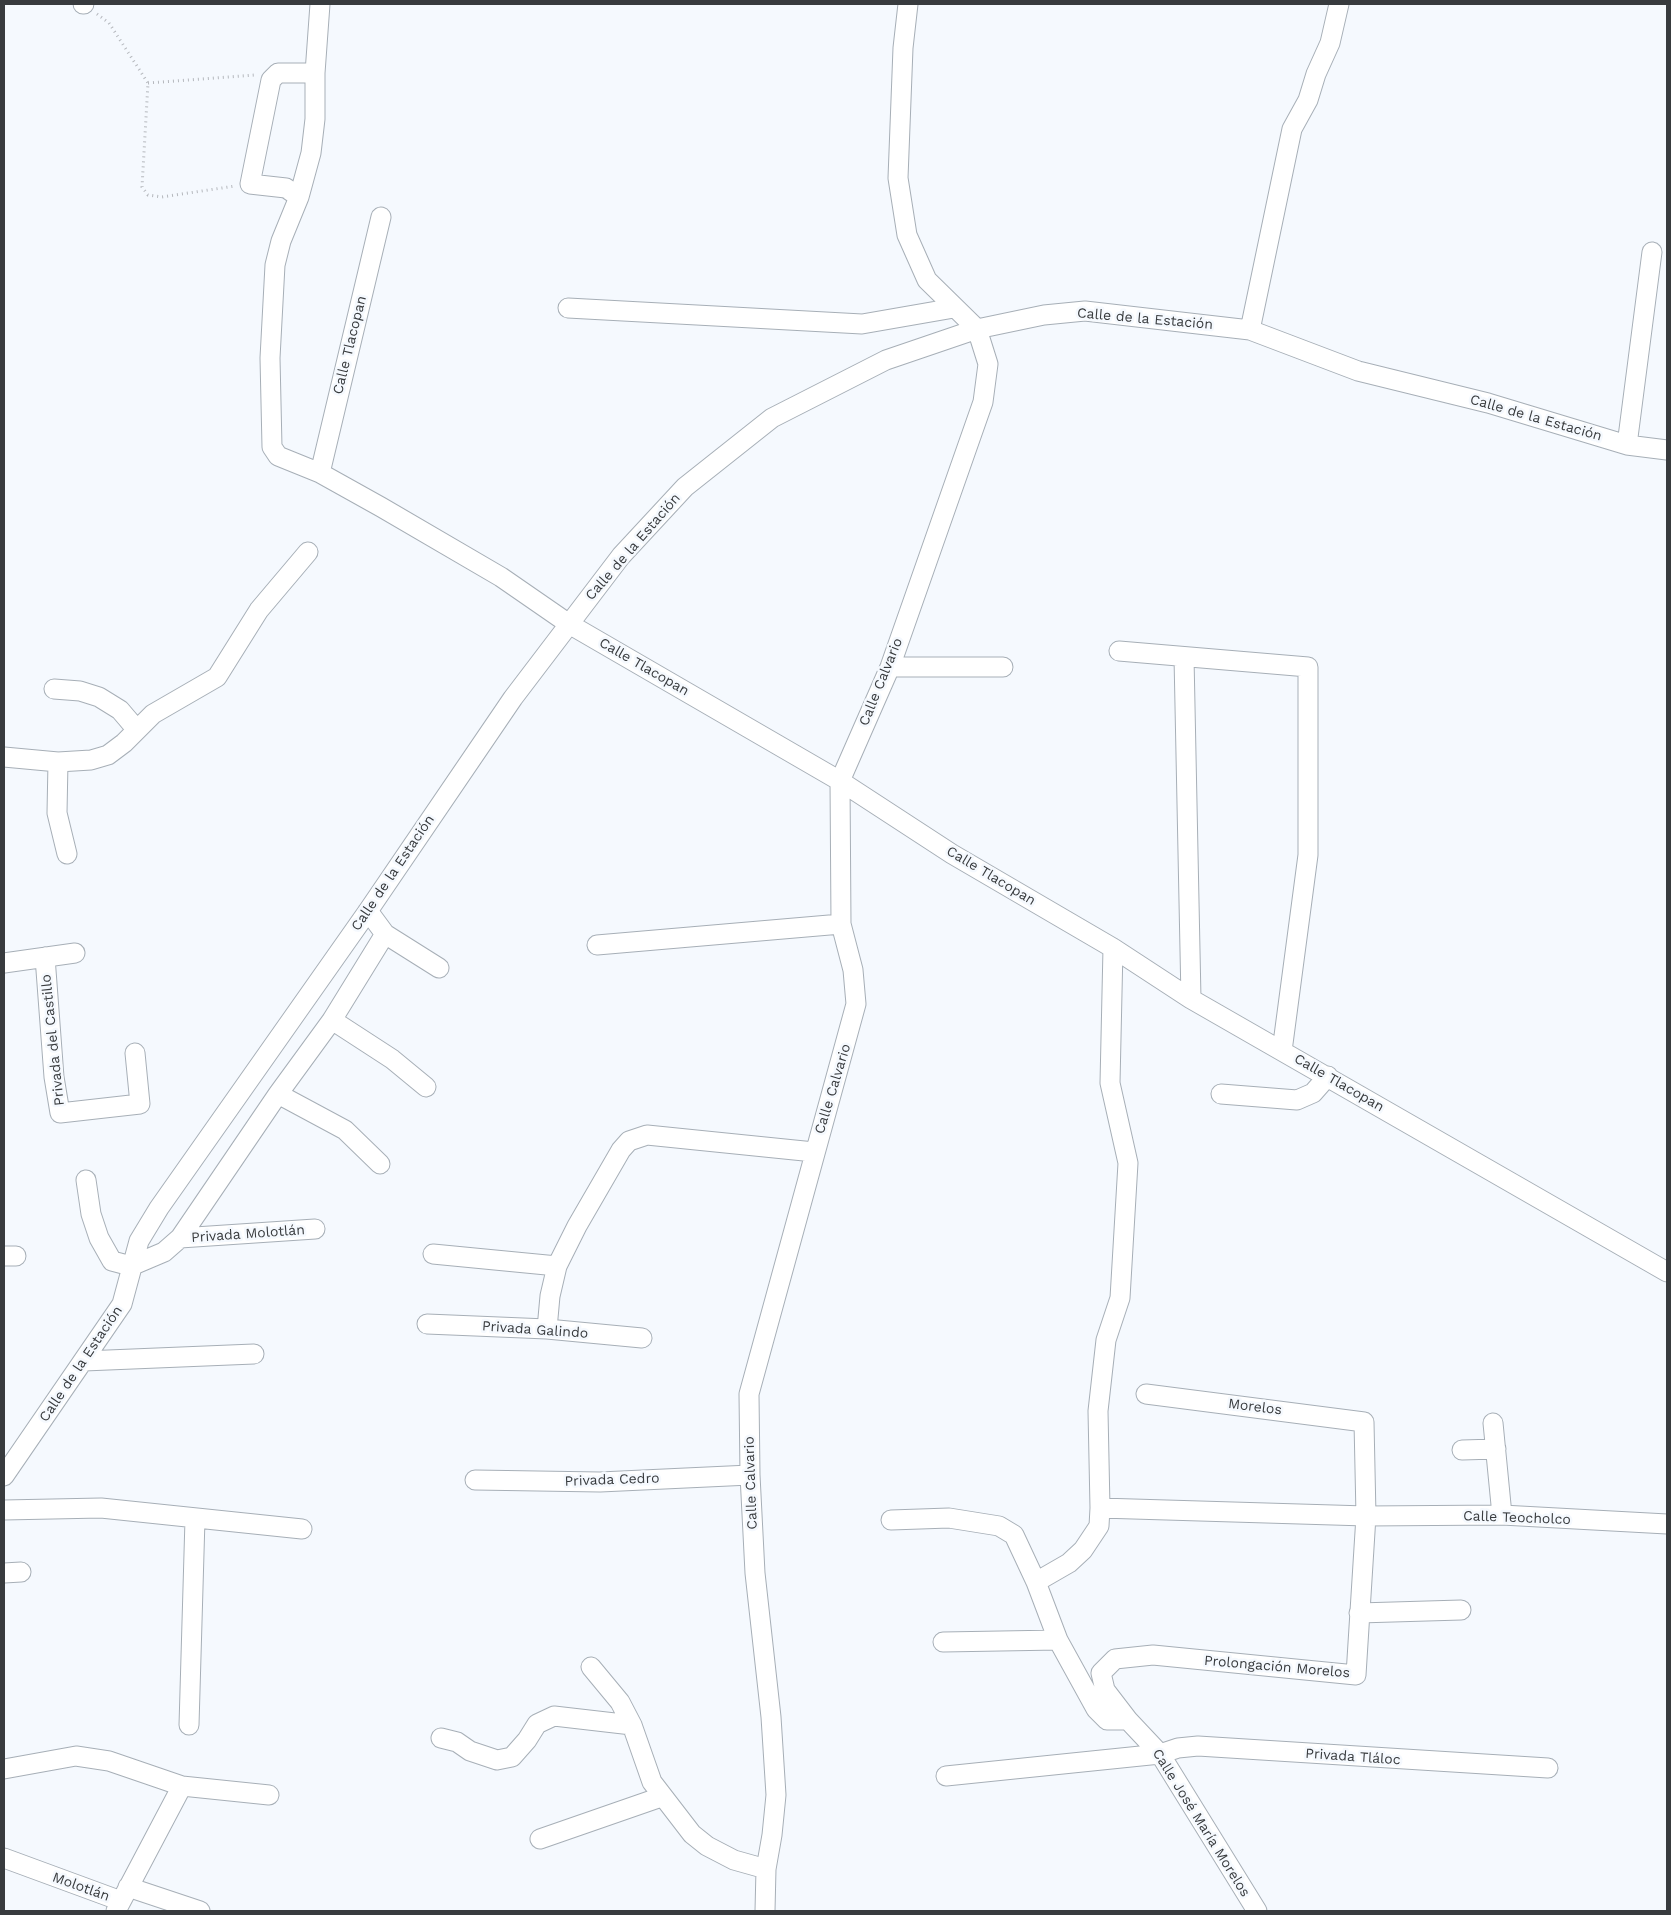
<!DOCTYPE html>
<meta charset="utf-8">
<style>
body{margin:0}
#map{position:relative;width:1671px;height:1915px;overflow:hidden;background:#f5f9fe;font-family:"Work Sans",sans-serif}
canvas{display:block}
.frame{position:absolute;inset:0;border:5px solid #383b3e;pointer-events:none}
</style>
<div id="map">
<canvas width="1671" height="1915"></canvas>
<div class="frame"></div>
</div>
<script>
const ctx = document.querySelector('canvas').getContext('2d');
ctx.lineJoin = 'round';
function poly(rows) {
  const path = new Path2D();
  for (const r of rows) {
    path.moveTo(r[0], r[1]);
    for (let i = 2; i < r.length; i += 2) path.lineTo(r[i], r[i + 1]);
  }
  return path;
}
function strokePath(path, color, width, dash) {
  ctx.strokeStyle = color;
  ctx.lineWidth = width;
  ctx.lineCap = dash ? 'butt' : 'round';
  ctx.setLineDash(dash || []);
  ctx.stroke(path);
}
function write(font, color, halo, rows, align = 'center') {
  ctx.font = font + ' "Work Sans",sans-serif';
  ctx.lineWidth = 5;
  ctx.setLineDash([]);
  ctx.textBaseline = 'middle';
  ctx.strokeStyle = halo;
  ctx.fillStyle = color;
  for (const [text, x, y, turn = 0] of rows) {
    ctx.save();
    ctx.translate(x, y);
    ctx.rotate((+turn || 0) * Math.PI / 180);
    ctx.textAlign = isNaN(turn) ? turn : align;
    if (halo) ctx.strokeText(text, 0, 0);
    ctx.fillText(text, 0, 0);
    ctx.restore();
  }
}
const path = poly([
 [97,14,109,23,148,83,142,187,148,195,162,197,235,186],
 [148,83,255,75]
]);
const minor = poly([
 [83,4,84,4],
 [320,4,315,73,315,119,311,153,299,197,281,241,275,265,270,358,272,447,278,456,320,473,381,507,501,577,569,624,840,781,952,854,1113,948,1191,999,1667,1272],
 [908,4,903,48,898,178,907,235,927,280,977,329],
 [299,197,286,188,250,184,271,80,278,73,315,73],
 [568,308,862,324,954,308],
 [1250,330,1292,129,1308,100,1316,74,1330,43,1339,4],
 [1627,445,1652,252],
 [320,473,381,217],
 [1119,651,1308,667,1308,855,1282,1051],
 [1184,657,1191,999],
 [890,667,1003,667],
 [54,689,80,691,99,697,120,710,137,730],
 [4,757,58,762,91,760,108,755,124,743,153,714,217,677,259,610,308,552],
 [58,762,57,813,67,854],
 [385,934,439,968],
 [597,945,841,924],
 [45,957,54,1077,60,1113,140,1104,135,1053],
 [4,963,75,953],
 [332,1020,392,1059,426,1087],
 [278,1094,345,1130,380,1164],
 [1221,1094,1297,1100,1313,1093,1328,1076],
 [86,1180,91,1214,99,1238,112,1261,131,1266,164,1252,180,1238,278,1094,332,1020,385,934,368,911],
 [180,1238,315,1229],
 [433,1254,557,1266],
 [4,1256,16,1256],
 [427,1324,547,1329,642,1338],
 [547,1329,550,1296,557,1266,577,1226,621,1150,629,1141,647,1135,814,1152],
 [84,1361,254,1354],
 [1493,1423,1502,1515],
 [1462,1450,1496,1449],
 [4,1476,122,1304,139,1241,159,1208,368,911,513,698,621,556,685,487,772,418,886,360,977,329,1044,315,1085,311,1250,330,1358,371,1488,403,1627,445,1667,450],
 [475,1480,600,1482,750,1475],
 [1100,1508,1366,1516,1502,1515,1667,1524],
 [4,1510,101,1508,302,1529],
 [891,1520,949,1518,999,1526,1014,1535,1036,1582,1058,1640,1096,1709,1107,1720,1128,1720,1160,1754,1257,1911],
 [4,1573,21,1572],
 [1036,1582,1069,1563,1083,1550,1099,1526,1100,1508,1098,1411,1106,1340,1120,1298,1128,1163,1110,1083,1113,948],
 [1359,1613,1461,1610],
 [943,1642,1058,1640],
 [591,1667,620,1702,632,1725,652,1782,692,1834,707,1846,734,1860,766,1869],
 [1128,1720,1105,1690,1101,1673,1115,1659,1153,1655,1356,1675,1366,1516,1364,1422,1146,1394],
 [189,1725,195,1519],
 [441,1738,457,1742,470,1751,497,1760,512,1757,527,1740,537,1724,554,1716,632,1725],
 [4,1769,76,1756,109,1761,182,1786,269,1795],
 [946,1776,1160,1754,1178,1748,1198,1746,1548,1768],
 [540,1839,661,1797],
 [4,1858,121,1901],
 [128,1887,200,1911],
 [116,1911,182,1786],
 [765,1911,766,1869,772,1835,776,1795,771,1717,755,1573,750,1475,749,1394,856,1004,853,970,841,924,840,781,890,667,983,402,988,364,977,329]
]);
const streetNames = [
 ["Calle de la Estación",1145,319,5],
 ["Calle Tlacopan",350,345,-76],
 ["Calle de la Estación",1536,418,16],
 ["Calle de la Estación",633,547,-49],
 ["Calle Tlacopan",644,667,30],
 ["Calle Calvario",881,682,-68],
 ["Calle de la Estación",393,873,-56],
 ["Calle Tlacopan",991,876,31],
 ["Privada del Castillo",53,1040,-96],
 ["Calle Tlacopan",1339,1083,30],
 ["Calle Calvario",833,1089,-73],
 ["Privada Molotlán",248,1234,-4],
 ["Privada Galindo",535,1330,4],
 ["Calle de la Estación",81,1364,-56],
 ["Morelos",1255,1407,7],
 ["Privada Cedro",612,1480,-2],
 ["Calle Calvario",751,1483,-92],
 ["Calle Teocholco",1517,1518,2],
 ["Prolongación Morelos",1277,1667,5],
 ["Privada Tláloc",1353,1757,4],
 ["Calle José María Morelos",1201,1823,58],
 ["Molotlán",81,1887,20]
];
strokePath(minor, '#a7afb7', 21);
strokePath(path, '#b5b8bd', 3, [1, 4]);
strokePath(minor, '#fff', 19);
write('14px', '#383b3e', '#f5f9fe', streetNames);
</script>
